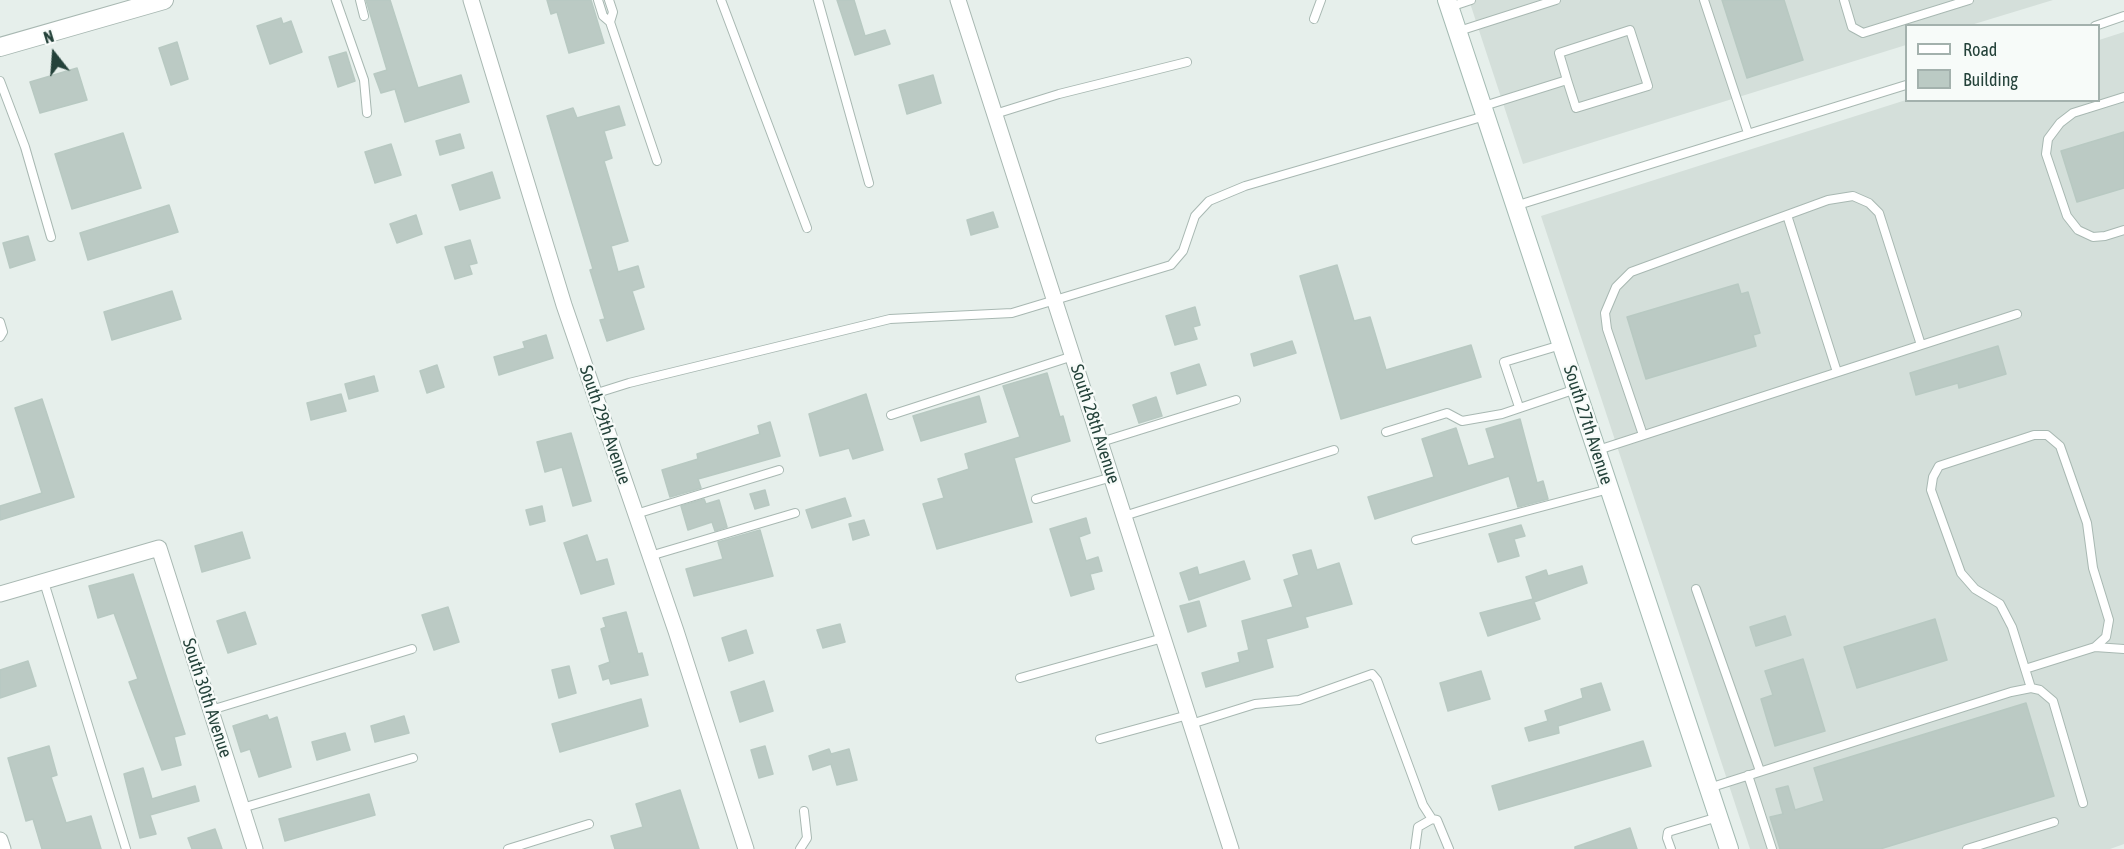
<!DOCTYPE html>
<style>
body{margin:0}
#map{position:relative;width:2124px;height:849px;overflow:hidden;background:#e6efeb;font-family:"Asap Condensed",sans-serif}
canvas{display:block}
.legend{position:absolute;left:1905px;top:24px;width:195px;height:78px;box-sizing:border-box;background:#f7fbf9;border:2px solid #a3b1ad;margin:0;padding:8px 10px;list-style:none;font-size:18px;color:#24423a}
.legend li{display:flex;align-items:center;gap:12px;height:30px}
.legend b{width:30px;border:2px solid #a3b1ad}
.north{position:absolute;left:24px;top:24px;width:60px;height:60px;-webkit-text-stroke:4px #f7fbf9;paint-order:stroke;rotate:343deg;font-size:16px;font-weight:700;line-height:24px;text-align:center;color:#24423a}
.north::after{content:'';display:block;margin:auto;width:21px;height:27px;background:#24423a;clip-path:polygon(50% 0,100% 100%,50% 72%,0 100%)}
</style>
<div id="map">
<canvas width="2124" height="849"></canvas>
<ul class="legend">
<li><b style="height:8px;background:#fff"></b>Road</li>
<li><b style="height:16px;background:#bbcac4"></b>Building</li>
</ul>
<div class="north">N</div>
</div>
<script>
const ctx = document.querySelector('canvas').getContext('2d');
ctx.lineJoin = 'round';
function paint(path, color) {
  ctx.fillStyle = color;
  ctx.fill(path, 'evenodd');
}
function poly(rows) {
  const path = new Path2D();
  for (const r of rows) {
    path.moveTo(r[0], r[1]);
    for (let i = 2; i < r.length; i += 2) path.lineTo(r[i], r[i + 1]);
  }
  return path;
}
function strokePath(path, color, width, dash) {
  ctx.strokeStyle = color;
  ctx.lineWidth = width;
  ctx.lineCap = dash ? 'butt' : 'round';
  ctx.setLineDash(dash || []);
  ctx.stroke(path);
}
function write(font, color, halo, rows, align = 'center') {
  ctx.font = font + ' "Asap Condensed",sans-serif';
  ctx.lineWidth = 4.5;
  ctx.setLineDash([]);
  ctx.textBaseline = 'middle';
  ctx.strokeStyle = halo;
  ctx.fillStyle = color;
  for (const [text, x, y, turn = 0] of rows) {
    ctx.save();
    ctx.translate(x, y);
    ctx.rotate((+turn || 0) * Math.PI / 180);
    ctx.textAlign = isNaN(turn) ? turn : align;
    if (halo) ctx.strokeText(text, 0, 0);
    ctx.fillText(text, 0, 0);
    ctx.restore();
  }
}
const built = poly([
 [1469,0,2053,0,1971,25,1906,26,1906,45,1523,164],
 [2124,32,2124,844,2110,849,1750,849,1541,216,1906,100,2098,100,2099,40]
]);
const building = poly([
 [366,0,390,0,418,88,461,75,469,102,405,122,395,89,381,93,374,74,387,70,366,0],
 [547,0,591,0,604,43,569,53,557,12,551,14,547,0],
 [837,0,854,0,865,36,885,30,890,44,855,55,837,0],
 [1722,0,1784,0,1803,60,1747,78,1722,0],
 [281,18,283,24,291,21,302,52,270,64,257,26,281,18],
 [177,42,188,79,171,85,159,48,177,42],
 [346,52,355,81,338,87,329,57,346,52],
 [77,68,87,100,40,113,30,82,77,68],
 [933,75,941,103,907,114,899,85,933,75],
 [619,106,625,125,604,131,612,158,604,161,628,241,611,246,618,272,638,266,644,287,632,291,644,329,607,341,600,320,605,319,590,270,593,269,547,116,573,108,577,118,619,106],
 [2124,132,2124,188,2077,202,2061,151,2124,132],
 [123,133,141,188,72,209,55,154,123,133],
 [460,134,464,148,440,155,436,141,460,134],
 [391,144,401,175,375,183,365,152,391,144],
 [492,172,500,198,460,210,452,185,492,172],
 [169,205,178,232,88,260,80,233,169,205],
 [993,212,998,227,971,235,967,220,993,212],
 [416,215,422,234,397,243,390,224,416,215],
 [28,236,35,260,10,268,3,243,28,236],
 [470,240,477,263,469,265,472,274,455,279,445,247,470,240],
 [1337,265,1354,321,1370,317,1386,370,1471,345,1481,377,1341,419,1300,276,1337,265],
 [1738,284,1741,294,1748,292,1760,333,1753,335,1756,346,1646,379,1627,317,1738,284],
 [172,291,181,319,112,340,104,312,172,291],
 [1195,307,1200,325,1193,327,1197,339,1175,345,1166,316,1195,307],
 [546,335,553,358,499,375,494,357,525,348,523,342,546,335],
 [1292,341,1296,353,1254,366,1251,354,1292,341],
 [1998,346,2006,374,1959,388,1958,383,1916,395,1910,373,1998,346],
 [1199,364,1206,385,1177,394,1171,373,1199,364],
 [437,365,444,387,427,393,420,371,437,365],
 [1047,373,1060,417,1063,416,1070,441,1014,458,1032,522,937,549,923,504,944,498,938,479,969,469,965,454,1020,437,1003,386,1047,373],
 [374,376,378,391,349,399,345,384,374,376],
 [341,394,346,411,311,420,307,403,341,394],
 [866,394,883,450,853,459,849,448,820,456,809,414,866,394],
 [979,396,986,422,921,441,913,416,979,396],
 [1156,397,1162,416,1139,423,1133,405,1156,397],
 [42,399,74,497,0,520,0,506,42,493,15,408,42,399],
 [1520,419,1537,483,1543,481,1548,499,1518,507,1509,476,1375,519,1368,497,1434,477,1422,439,1456,428,1468,466,1495,458,1486,429,1520,419],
 [770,422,780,456,698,479,701,488,670,497,662,470,698,459,697,454,760,434,758,426,770,422],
 [571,433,591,501,573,506,562,467,545,472,537,442,571,433],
 [765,490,769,505,755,509,750,494,765,490],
 [845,498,851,516,812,528,806,510,845,498],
 [704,499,706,504,719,500,727,527,715,531,712,522,688,530,681,506,704,499],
 [542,506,545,521,530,525,526,510,542,506],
 [1086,518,1090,533,1079,537,1086,561,1098,557,1102,571,1090,574,1094,589,1071,596,1050,529,1086,518],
 [864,520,869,535,853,540,849,524,864,520],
 [1521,525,1525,536,1514,539,1519,556,1498,562,1489,534,1521,525],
 [760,530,773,576,694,596,686,569,723,559,718,542,760,530],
 [242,532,250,558,202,572,195,546,242,532],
 [587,535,596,562,607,559,614,584,581,594,564,543,587,535],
 [1311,550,1317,570,1339,563,1352,604,1305,617,1308,627,1266,639,1273,667,1206,687,1202,673,1240,662,1238,653,1249,650,1242,621,1293,607,1284,580,1299,575,1293,555,1311,550],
 [1244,561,1250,579,1189,600,1180,573,1197,567,1199,575,1244,561],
 [1582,566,1587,583,1534,602,1540,619,1488,636,1480,613,1533,599,1526,577,1546,570,1548,576,1582,566],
 [133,574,185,734,174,737,181,765,162,770,129,682,138,679,114,613,98,618,89,586,133,574],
 [1199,601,1206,626,1188,632,1180,606,1199,601],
 [448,607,459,642,434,650,422,615,448,607],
 [245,612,256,644,228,653,217,621,245,612],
 [626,612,638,654,642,653,648,675,611,684,609,678,603,680,599,666,610,662,601,629,606,627,603,618,626,612],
 [1785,616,1791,635,1756,646,1750,627,1785,616],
 [1935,619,1947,660,1857,688,1844,647,1935,619],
 [840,624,845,642,823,648,817,630,840,624],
 [746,630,753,653,729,661,722,638,746,630],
 [1803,659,1825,731,1775,746,1761,699,1773,695,1765,671,1803,659],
 [28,661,36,686,0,698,0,670,28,661],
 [569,666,576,693,559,698,552,670,569,666],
 [1481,671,1490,699,1448,711,1440,683,1481,671],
 [764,681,773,711,740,722,731,692,764,681],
 [1601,683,1610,710,1558,726,1559,733,1529,741,1525,728,1548,721,1545,711,1583,698,1581,689,1601,683],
 [641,699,648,726,560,752,552,724,641,699],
 [2026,703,2054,796,1880,849,1780,849,1770,817,1783,814,1776,789,1788,786,1795,810,1824,801,1814,768,2026,703],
 [267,715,269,720,277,717,291,767,259,777,250,749,241,752,233,726,267,715],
 [404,716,409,733,375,742,371,726,404,716],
 [345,733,350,750,317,760,312,742,345,733],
 [1643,741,1651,766,1499,810,1492,786,1643,741],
 [49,746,57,775,51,777,66,823,91,816,101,849,42,849,33,819,26,821,8,758,49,746],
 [765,746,773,774,759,778,751,750,765,746],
 [829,749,831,754,849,749,857,780,837,785,831,764,813,770,809,756,829,749],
 [143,768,152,799,195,786,199,801,150,815,156,834,140,838,124,774,143,768],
 [680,790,699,849,615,849,611,836,643,827,636,804,680,790],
 [369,794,375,815,285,841,279,819,369,794],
 [1630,828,1637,849,1575,849,1575,847,1630,828],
 [215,829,222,849,192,849,188,838,215,829]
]);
const service = poly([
 [336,0,364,80,367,113],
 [360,0,364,16],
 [598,0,603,16,610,22,613,12,609,0],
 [721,0,807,228],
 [818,0,869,183],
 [1704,0,1748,133],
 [1844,0,1852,27,1863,33,1969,0],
 [1450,7,1471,0],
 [1314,19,1321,0],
 [610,22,657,161],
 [2095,26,2124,16],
 [1459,31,1556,0],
 [0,81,25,147,51,237],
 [2124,97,2073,113,2060,123,2048,139,2046,154,2067,216,2078,230,2093,237,2105,236,2124,230],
 [1484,106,1567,80,1559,53,1630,30,1648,86,1576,108,1567,80],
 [995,114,1059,94,1187,62],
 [1515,206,1906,85],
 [1787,215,1837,372],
 [0,322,3,332,0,337],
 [594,394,629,383,890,319,1012,313,1171,265,1183,251,1195,216,1209,201,1245,186,1485,116],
 [1519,407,1504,362,1561,345],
 [891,415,1073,356],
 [1386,432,1447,413,1462,421,1502,414,1576,389],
 [1643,435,1607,329,1605,313,1616,287,1631,272,1828,200,1853,196,1869,203,1879,213,1921,345],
 [1101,442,1236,400],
 [1598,450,2017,314],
 [1036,499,1112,477],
 [636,514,779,470],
 [1124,516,1334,450],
 [1416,540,1609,489],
 [650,556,795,513],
 [44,582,126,849],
 [1696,589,1760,771],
 [2095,647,2124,649],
 [2025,669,2095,647,2106,637,2109,620,2093,568,2087,523,2060,446,2047,435,2034,435,1939,466,1933,477,1931,490,1961,573,1975,589,2000,604,2012,627,2031,688],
 [1020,678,1163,638],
 [211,710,412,649],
 [1191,724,1255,704,1299,700,1372,674,1377,680,1423,805,1432,819],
 [1100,739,1188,715],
 [1748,775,1772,849],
 [1709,788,2011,692,2031,688,2040,690,2053,701,2083,803],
 [242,808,413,758],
 [508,849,589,824],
 [800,849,807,838,804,811],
 [1415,849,1418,827,1432,819,1437,820,1449,849],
 [1671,849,1667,838,1668,832,1718,817],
 [1967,849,2054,822]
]);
const minor = poly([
 [471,0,564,305,676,631,746,849],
 [958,0,1231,849],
 [0,594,159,548,255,849],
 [0,840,3,849]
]);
const tertiary = poly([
 [0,47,164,0]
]);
const secondary = poly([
 [1447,0,1729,849]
]);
const streetNames = [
 ["South 28th Avenue",1095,424,72],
 ["South 29th Avenue",605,425,71],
 ["South 27th Avenue",1588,425,72],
 ["South 30th Avenue",207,698,72]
];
paint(built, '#d4dfda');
paint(building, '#bbcac4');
strokePath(building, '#b8c9c2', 1.5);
strokePath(service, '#a8b8b2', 10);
strokePath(minor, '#a8b8b2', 17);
strokePath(tertiary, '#a8b8b2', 20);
strokePath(secondary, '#a4bbb3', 20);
strokePath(service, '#fff', 8);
strokePath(minor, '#fff', 15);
strokePath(tertiary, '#fff', 18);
strokePath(secondary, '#fff', 18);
write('18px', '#24423a', '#f7fbf9', streetNames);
</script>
